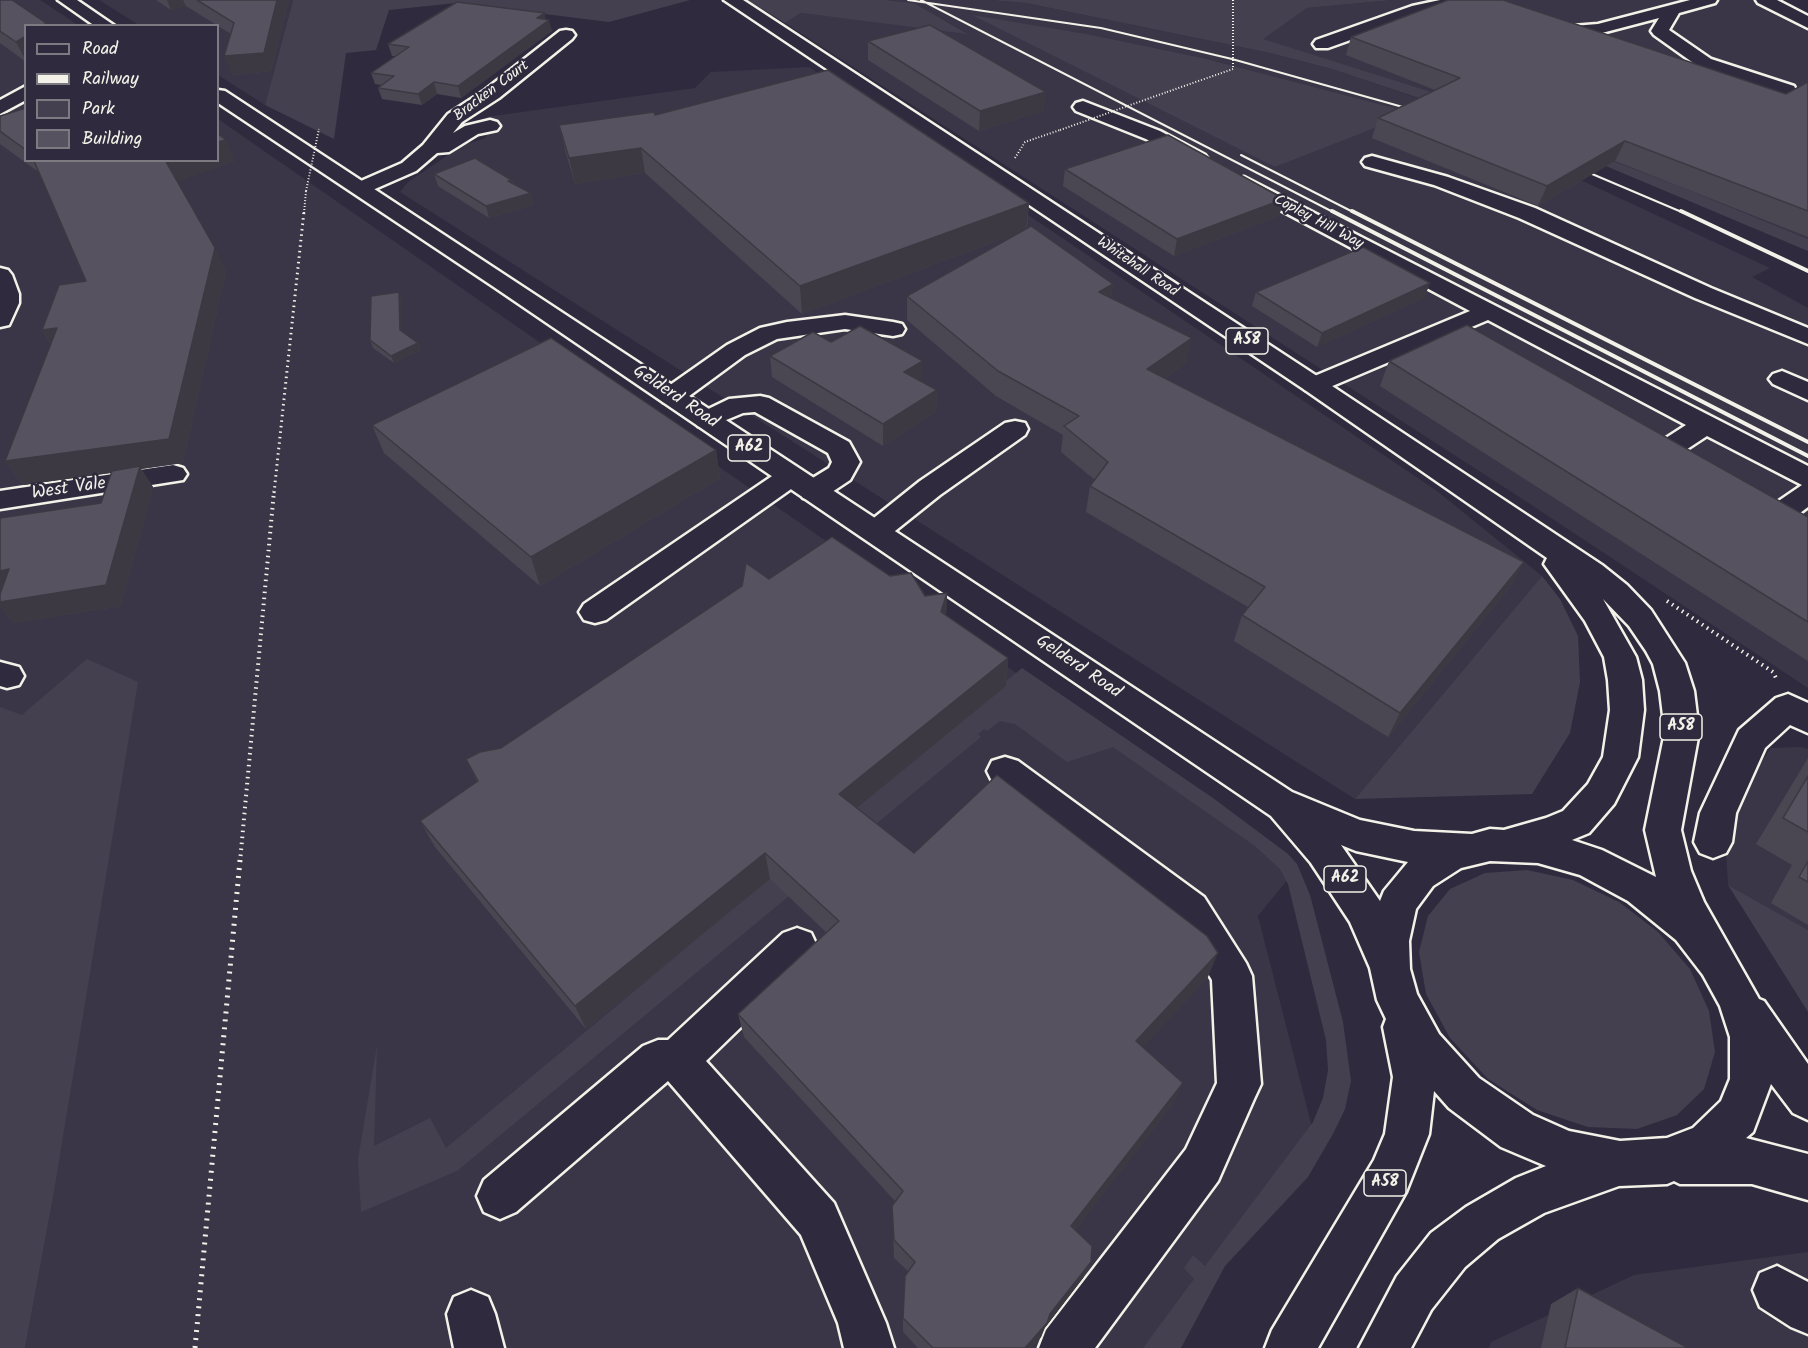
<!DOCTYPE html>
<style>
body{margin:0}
#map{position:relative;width:1808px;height:1348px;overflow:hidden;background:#2f2a3d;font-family:Kalam,sans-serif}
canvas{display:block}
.legend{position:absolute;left:24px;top:24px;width:195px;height:138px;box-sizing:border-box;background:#2f2a3d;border:2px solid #7e7a81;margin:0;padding:8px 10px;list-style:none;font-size:18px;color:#f4f1e8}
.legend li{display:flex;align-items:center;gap:12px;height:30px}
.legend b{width:30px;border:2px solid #7e7a81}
</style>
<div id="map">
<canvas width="1808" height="1348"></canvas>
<ul class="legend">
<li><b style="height:8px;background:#2f2a3d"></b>Road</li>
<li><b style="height:8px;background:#f4f1e8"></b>Railway</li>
<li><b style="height:16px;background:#454050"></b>Park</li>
<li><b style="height:16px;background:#56525f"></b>Building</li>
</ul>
</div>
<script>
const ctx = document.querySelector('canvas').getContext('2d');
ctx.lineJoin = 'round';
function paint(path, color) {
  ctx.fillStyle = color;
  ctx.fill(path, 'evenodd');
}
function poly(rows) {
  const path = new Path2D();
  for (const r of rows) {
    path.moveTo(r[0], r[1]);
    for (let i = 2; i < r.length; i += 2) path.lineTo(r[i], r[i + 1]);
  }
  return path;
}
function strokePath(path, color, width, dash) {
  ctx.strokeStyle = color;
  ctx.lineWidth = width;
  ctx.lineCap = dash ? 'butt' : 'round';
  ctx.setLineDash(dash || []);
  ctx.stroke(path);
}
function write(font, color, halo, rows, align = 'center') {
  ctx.font = font + ' Kalam,sans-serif';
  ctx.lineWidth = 5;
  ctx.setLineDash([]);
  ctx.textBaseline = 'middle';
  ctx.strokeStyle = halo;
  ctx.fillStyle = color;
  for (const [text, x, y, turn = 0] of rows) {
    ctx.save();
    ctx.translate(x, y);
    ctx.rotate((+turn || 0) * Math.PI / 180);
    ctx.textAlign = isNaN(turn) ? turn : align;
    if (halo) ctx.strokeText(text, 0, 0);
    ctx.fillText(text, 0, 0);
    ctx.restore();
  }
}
const built = poly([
 [0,0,40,0,78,25,26,26,26,160,218,160,218,119,1297,868,1258,916,1314,1135,1146,1348,25,1348,52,1203,0,1183],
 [99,0,293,0,265,105,218,75,218,26,139,25],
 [886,0,990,0,1026,3,1270,53,1332,69,1432,103,1529,156,1770,268,1752,277,1808,308,1808,688,1524,500,785,23,801,13,967,33,914,3],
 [975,16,1087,34,1203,58,1411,113,1275,167],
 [1393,0,1764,0,1808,23,1808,239,1681,187,1435,93,1262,39,1307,8],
 [809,67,1437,491,1542,576,1355,799,400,192,408,182,463,145,486,138,486,117,695,88,711,72],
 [1801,747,1808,749,1808,930,1728,885,1725,836,1732,806,1771,748],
 [1808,1252,1808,1348,1489,1348,1491,1342,1634,1275]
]);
const green = poly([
 [293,0,690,0,609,22,456,3,389,10,376,50,346,53,334,139,265,105],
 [748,0,886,0,914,3,968,34,801,13,785,23],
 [990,0,1393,0,1307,8,1263,39,1435,93,1681,187,1808,239,1808,251,1544,140,1332,69,1270,53,1026,3],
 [972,15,1087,34,1203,58,1413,113,1275,167],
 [1542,576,1560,599,1578,636,1580,682,1570,733,1532,794,1355,799],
 [87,659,138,682,52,1203,25,1348,0,1348,0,707,22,715],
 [1022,668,1213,798,1288,854,1297,864,1310,895,1343,1022,1351,1081,1345,1109,1334,1132,1308,1177,1225,1266,1181,1348,1143,1348,1194,1279,1184,1268,1193,1255,1205,1266,1313,1122,1323,1098,1328,1070,1326,1040,1288,884,1280,869,1255,846,1113,747,1067,762,1015,724,1000,721,987,731,984,729,978,734,981,737,457,1171,361,1212,358,1159,377,1046,374,1146,430,1118,446,1148],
 [1527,870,1573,880,1619,902,1658,932,1690,969,1709,1011,1715,1052,1704,1089,1677,1115,1637,1129,1588,1127,1537,1110,1488,1079,1450,1038,1426,994,1419,952,1428,916,1450,889,1485,873],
 [1728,885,1808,930,1808,1012]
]);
const pathFar3 = poly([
 [1167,92,1233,69],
 [1015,158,1025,142,1060,130],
 [304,213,306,191]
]);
const pathFar2 = poly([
 [274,493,304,211]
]);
const pathFar1 = poly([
 [1667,601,1773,672,1777,680],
 [240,862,274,491]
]);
const path = poly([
 [195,1348,240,860]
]);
const minor = poly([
 [1440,0,1475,0,1477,3,1469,8,1449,8,1423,14,1328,48,1316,48,1313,44,1316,40,1412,6,1440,0],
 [1690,0,1717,0,1715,3,1679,13,1669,30,1711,59,1794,86,1796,90,1794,94,1780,94,1699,67,1654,35,1651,31,1659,18,1598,34,1572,36,1542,27,1540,23,1542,19,1548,18,1573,26,1598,24,1690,0],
 [1756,0,1777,0,1808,16,1808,28,1758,3,1756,0],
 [566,30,572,31,575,35,572,39,499,98,462,122,453,133,465,126,490,120,497,122,500,126,497,130,478,134,449,152,437,153,416,171,368,192,361,194,354,192,350,188,354,184,402,163,423,145,448,114,485,90,560,31,566,30],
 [26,86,26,100,0,114,0,100,26,86],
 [1083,101,1160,131,1205,155,1208,159,1205,163,1191,163,1146,139,1076,111,1073,107,1076,103,1083,101],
 [1372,156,1448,177,1535,208,1711,288,1808,328,1808,344,1695,298,1519,218,1434,185,1365,166,1362,162,1365,158,1372,156],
 [1244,177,1808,466,1808,507,1784,525,1774,528,1764,525,1759,518,1764,511,1802,485,1707,436,1675,457,1665,460,1655,457,1651,451,1655,445,1686,425,1488,320,1323,390,1314,393,1305,390,1301,385,1305,380,1470,311,1237,187,1234,183,1237,179,1244,177],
 [0,268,8,270,12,275,19,294,19,303,9,325,0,327,0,268],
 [845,315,893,322,902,324,905,329,902,334,893,336,845,329,777,339,745,355,681,402,672,404,663,402,659,396,663,390,727,345,760,328,787,322,845,315],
 [1782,371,1808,382,1808,400,1773,384,1769,379,1773,374,1782,371],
 [760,396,769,398,849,442,860,462,850,480,823,498,813,500,803,498,799,491,803,484,829,468,832,462,828,453,755,412,743,413,707,428,698,426,694,420,698,414,729,399,760,396],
 [1015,421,1025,423,1028,429,1025,435,940,495,885,539,875,542,865,539,860,532,865,525,920,481,1005,423,1015,421],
 [173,465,183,468,187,474,183,480,0,509,0,491,173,465],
 [791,467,801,470,805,476,801,482,606,620,595,623,584,620,579,612,584,604,781,470,791,467],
 [0,662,19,667,24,676,19,685,7,688,0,686,0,662],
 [1788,694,1808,703,1808,733,1790,725,1765,748,1736,813,1732,842,1726,853,1713,858,1700,853,1694,842,1700,813,1739,730,1776,698,1788,694],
 [1005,757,1018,761,1204,897,1246,963,1252,976,1261,1084,1254,1099,1218,1181,1095,1348,1039,1348,1046,1330,1186,1149,1217,1083,1212,980,1176,921,992,781,987,771,992,761,1005,757],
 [797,928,811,933,817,946,811,959,706,1061,834,1203,886,1323,894,1348,844,1348,838,1323,801,1235,668,1081,516,1212,500,1219,484,1212,477,1196,484,1180,643,1046,658,1040,668,1040,783,933,797,928],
 [1777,1266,1808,1282,1808,1334,1791,1327,1760,1307,1753,1290,1760,1273,1777,1266],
 [471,1290,488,1297,495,1314,504,1348,454,1348,447,1314,454,1297,471,1290]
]);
const major = poly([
 [58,0,77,0,115,26,95,26,58,0],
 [724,0,743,0,1323,380,1602,565,1627,585,1651,610,1685,663,1694,691,1699,732,1681,830,1691,871,1704,902,1759,999,1764,1001,1808,1064,1808,1120,1793,1113,1771,1084,1753,1132,1746,1138,1808,1154,1808,1200,1752,1184,1680,1184,1674,1181,1667,1184,1619,1186,1544,1213,1498,1239,1465,1267,1431,1310,1411,1348,1359,1348,1397,1276,1431,1233,1466,1207,1516,1178,1546,1166,1501,1147,1449,1108,1434,1091,1429,1134,1406,1192,1318,1348,1265,1348,1272,1330,1374,1160,1385,1134,1393,1077,1383,1027,1386,1019,1377,1000,1370,968,1350,922,1311,863,1271,816,494,287,218,103,218,90,225,91,1292,792,1360,820,1414,831,1472,834,1490,829,1504,830,1546,818,1563,811,1588,784,1603,757,1610,710,1608,680,1604,657,1585,621,1544,564,1547,558,1305,390,724,0],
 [1603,599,1629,626,1646,651,1653,664,1660,691,1665,732,1645,830,1656,877,1602,850,1572,840,1589,833,1614,804,1638,757,1644,710,1642,680,1636,657,1603,599],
 [1341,845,1356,851,1408,862,1384,891,1380,901,1341,845],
 [1490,861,1538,863,1580,875,1628,901,1676,940,1703,975,1720,1006,1730,1037,1730,1079,1721,1101,1693,1128,1667,1138,1620,1141,1569,1131,1533,1115,1479,1078,1439,1034,1417,994,1410,969,1409,941,1416,909,1433,886,1461,868,1490,861]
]);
const railFar1 = poly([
 [908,0,1101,28,1232,59,1417,111],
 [921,0,1335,213],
 [1241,155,1355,213],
 [1578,168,1684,213]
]);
const rail = poly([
 [1332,211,1808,456],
 [1352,211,1808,442],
 [1681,211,1808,271]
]);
const pathBridge = poly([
 [1233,0,1233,69],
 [1060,130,1167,92],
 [306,191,319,129]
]);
const wall = poly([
 [0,0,26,26,26,62,0,43],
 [156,0,289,0,271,71,232,75,231,34,186,6,171,10],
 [546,19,552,31,461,98,437,94,422,105,382,99,378,88,381,85,375,84,371,73,396,56,392,56,388,44],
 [1351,37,1786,94,1808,82,1808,237,1615,161,1538,206,1372,138,1378,118,1435,90,1346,55],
 [868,41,1044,111,979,131,868,60],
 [26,108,26,160,218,160,235,161,176,182,226,271,183,463,141,469,153,487,121,606,14,623,0,606,0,602,101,503,111,473,23,485,5,461,51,345,42,330,86,281,40,173,0,144,0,116],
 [655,115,1029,203,1027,229,1113,284,1111,298,1186,363,1165,378,1524,562,1510,587,1388,737,1234,641,1242,615,1248,607,1086,512,1090,486,1095,480,1061,452,1063,435,996,396,907,320,907,296,1021,232,802,314,645,173,575,184,565,150,559,125],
 [1065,169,1284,199,1279,216,1174,256,1063,186],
 [434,174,513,181,514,184,531,193,534,205,489,218,438,186],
 [1430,283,1424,298,1317,347,1252,306,1256,292],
 [399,292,402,299,402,332,418,343,421,350,394,363,373,348,370,340],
 [831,342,937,390,936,412,883,446,772,377,770,356],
 [1389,361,1808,517,1808,661,1380,386],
 [372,425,716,450,720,478,540,586,384,453],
 [890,576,925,596,947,593,946,615,1008,658,1006,686,856,808,914,853,1208,977,1143,1047,1183,1083,1173,1104,1075,1230,1091,1262,1083,1278,1044,1329,1041,1337,1032,1348,918,1348,903,1332,903,1318,908,1271,894,1258,892,1206,895,1201,744,1037,738,1014,826,932,770,879,586,1029,435,847,420,821,477,782,466,759,501,748,769,579],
 [1808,758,1808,925,1771,903,1792,865,1756,844],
 [1578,1288,1688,1348,1541,1348,1551,1304]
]);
const shadedWall = poly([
 [167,0,183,0,186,6,171,10],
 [277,0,289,0,271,71,232,75,224,56],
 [545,13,546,22,549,20,552,31,461,98,458,86],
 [26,36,26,61,16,42],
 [434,82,437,94,422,105,418,94],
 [1046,92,1044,111,979,131,980,111],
 [226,140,235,161,175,183,164,161,218,160,218,142],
 [1625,141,1615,161,1538,206,1547,186],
 [641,148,645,173,575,184,569,158],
 [531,193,534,205,489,218,486,206],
 [1284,199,1279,216,1174,256,1177,239],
 [1029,203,1026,230,802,314,800,286],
 [215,248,226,271,183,463,141,469,153,487,121,606,14,623,0,606,0,602,139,469,23,485,5,461],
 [1430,283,1424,298,1317,347,1322,333],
 [1113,284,1110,308,1099,292],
 [399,292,402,299,402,337,400,330],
 [57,328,57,354,42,330],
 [1192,338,1186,363,1142,394,1147,369],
 [418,343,421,350,394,363,391,356],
 [923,361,922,382,904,372],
 [937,390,936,412,883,446,883,424],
 [716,450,720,478,540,586,531,557],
 [1524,562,1510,587,1388,737,1400,713],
 [9,569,0,594,0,571],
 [947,593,946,622,941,612],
 [1008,658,1006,686,841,821,839,794],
 [765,853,770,879,586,1029,575,1006],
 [1218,953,1208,977,1128,1064,1136,1041],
 [1183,1083,1173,1104,1065,1244,1071,1226],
 [1091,1262,1083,1278,1044,1329,1050,1314],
 [1047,1323,1041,1337,1032,1348,1025,1348]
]);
const building = poly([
 [0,0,12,0,46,23,42,26,26,26,26,36,16,42,0,31,0,0],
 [197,0,277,0,264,53,224,56,234,23,197,0],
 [1448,0,1503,0,1786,94,1808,82,1808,211,1625,141,1547,186,1378,118,1460,78,1351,37,1448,0],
 [457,2,545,13,537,18,549,20,458,86,434,82,418,94,378,88,394,76,371,73,409,47,388,44,457,2],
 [930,25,1046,92,980,111,868,41,930,25],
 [828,70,1029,203,800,286,641,148,569,158,559,125,654,112,655,115,828,70],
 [26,108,26,150,0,131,0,116,26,108],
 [218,134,226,140,218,142,218,134],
 [1168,135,1284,199,1177,239,1065,169,1168,135],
 [475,158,513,181,508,181,531,193,486,206,434,174,475,158],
 [165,160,215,248,169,439,5,461,57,328,42,330,59,285,86,281,34,161,165,160],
 [1031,226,1113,284,1099,292,1192,338,1147,369,1524,562,1400,713,1242,615,1265,587,1090,486,1108,462,1064,426,1079,416,998,371,907,296,1031,226],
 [1363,247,1430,283,1322,333,1256,292,1363,247],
 [399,292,400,330,418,343,391,356,370,340,371,296,399,292],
 [1467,325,1808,517,1808,622,1389,361,1467,325],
 [860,326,923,361,904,372,937,390,883,424,770,356,813,332,831,342,860,326],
 [551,338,716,450,531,557,372,425,551,338],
 [140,466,106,585,0,602,0,594,9,569,0,571,0,518,101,503,112,471,140,466],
 [832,537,890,576,911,573,925,596,947,593,941,612,1008,658,839,794,914,853,997,775,1207,936,1218,953,1136,1041,1183,1083,1071,1226,1092,1246,1091,1262,1050,1314,1047,1323,1025,1348,933,1348,903,1318,905,1276,915,1262,894,1240,892,1206,903,1191,738,1014,839,921,765,853,575,1006,420,821,478,781,466,759,480,752,501,748,742,586,746,563,769,579,832,537],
 [1808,776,1808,832,1783,818,1808,776],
 [1808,861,1808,882,1799,877,1808,861],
 [1578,1288,1688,1348,1565,1348,1578,1288]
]);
const farStreetnames = [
 ["Bracken Court",492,92,-37],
 ["Copley Hill Way",1318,223,28],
 ["Whitehall Road",1137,268,34]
];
const shields = [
 [1247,341,42],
 [749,448,42],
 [1681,727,42],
 [1345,879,42],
 [1385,1183,42]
];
const shieldNames = [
 ["A58",1247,341],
 ["A62",749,448],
 ["A58",1681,727],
 ["A62",1345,879],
 ["A58",1385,1183]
];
const streetNames = [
 ["Gelderd Road",675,398,34],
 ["West Vale",69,490,-8],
 ["Gelderd Road",1078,668,34]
];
paint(built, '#3b3647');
paint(green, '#454050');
strokePath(minor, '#f4f1e8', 5);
strokePath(major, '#f4f1e8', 5);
strokePath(pathFar3, '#f4f1e8', 2, [1, 2]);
strokePath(pathFar2, '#f4f1e8', 3, [1.5, 4]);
strokePath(pathFar1, '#f4f1e8', 4, [1.5, 4.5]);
strokePath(path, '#f4f1e8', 5, [2, 6]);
paint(minor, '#2f2a3d');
paint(major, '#2f2a3d');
strokePath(railFar1, '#f4f1e8', 2);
strokePath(rail, '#f4f1e8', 4);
strokePath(pathBridge, '#f4f1e8', 2, [1, 2]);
paint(wall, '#4a4752');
paint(shadedWall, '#3c3942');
paint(building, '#56525f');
strokePath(building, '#3c3942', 1.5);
write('15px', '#f4f1e8', '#2f2a3d', farStreetnames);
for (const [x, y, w] of shields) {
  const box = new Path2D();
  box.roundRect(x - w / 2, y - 13, w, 26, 4.5);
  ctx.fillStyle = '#2f2a3d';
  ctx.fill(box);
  strokePath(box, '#f4f1e8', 1.5);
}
write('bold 16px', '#f4f1e8', null, shieldNames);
write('18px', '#f4f1e8', '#2f2a3d', streetNames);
</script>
